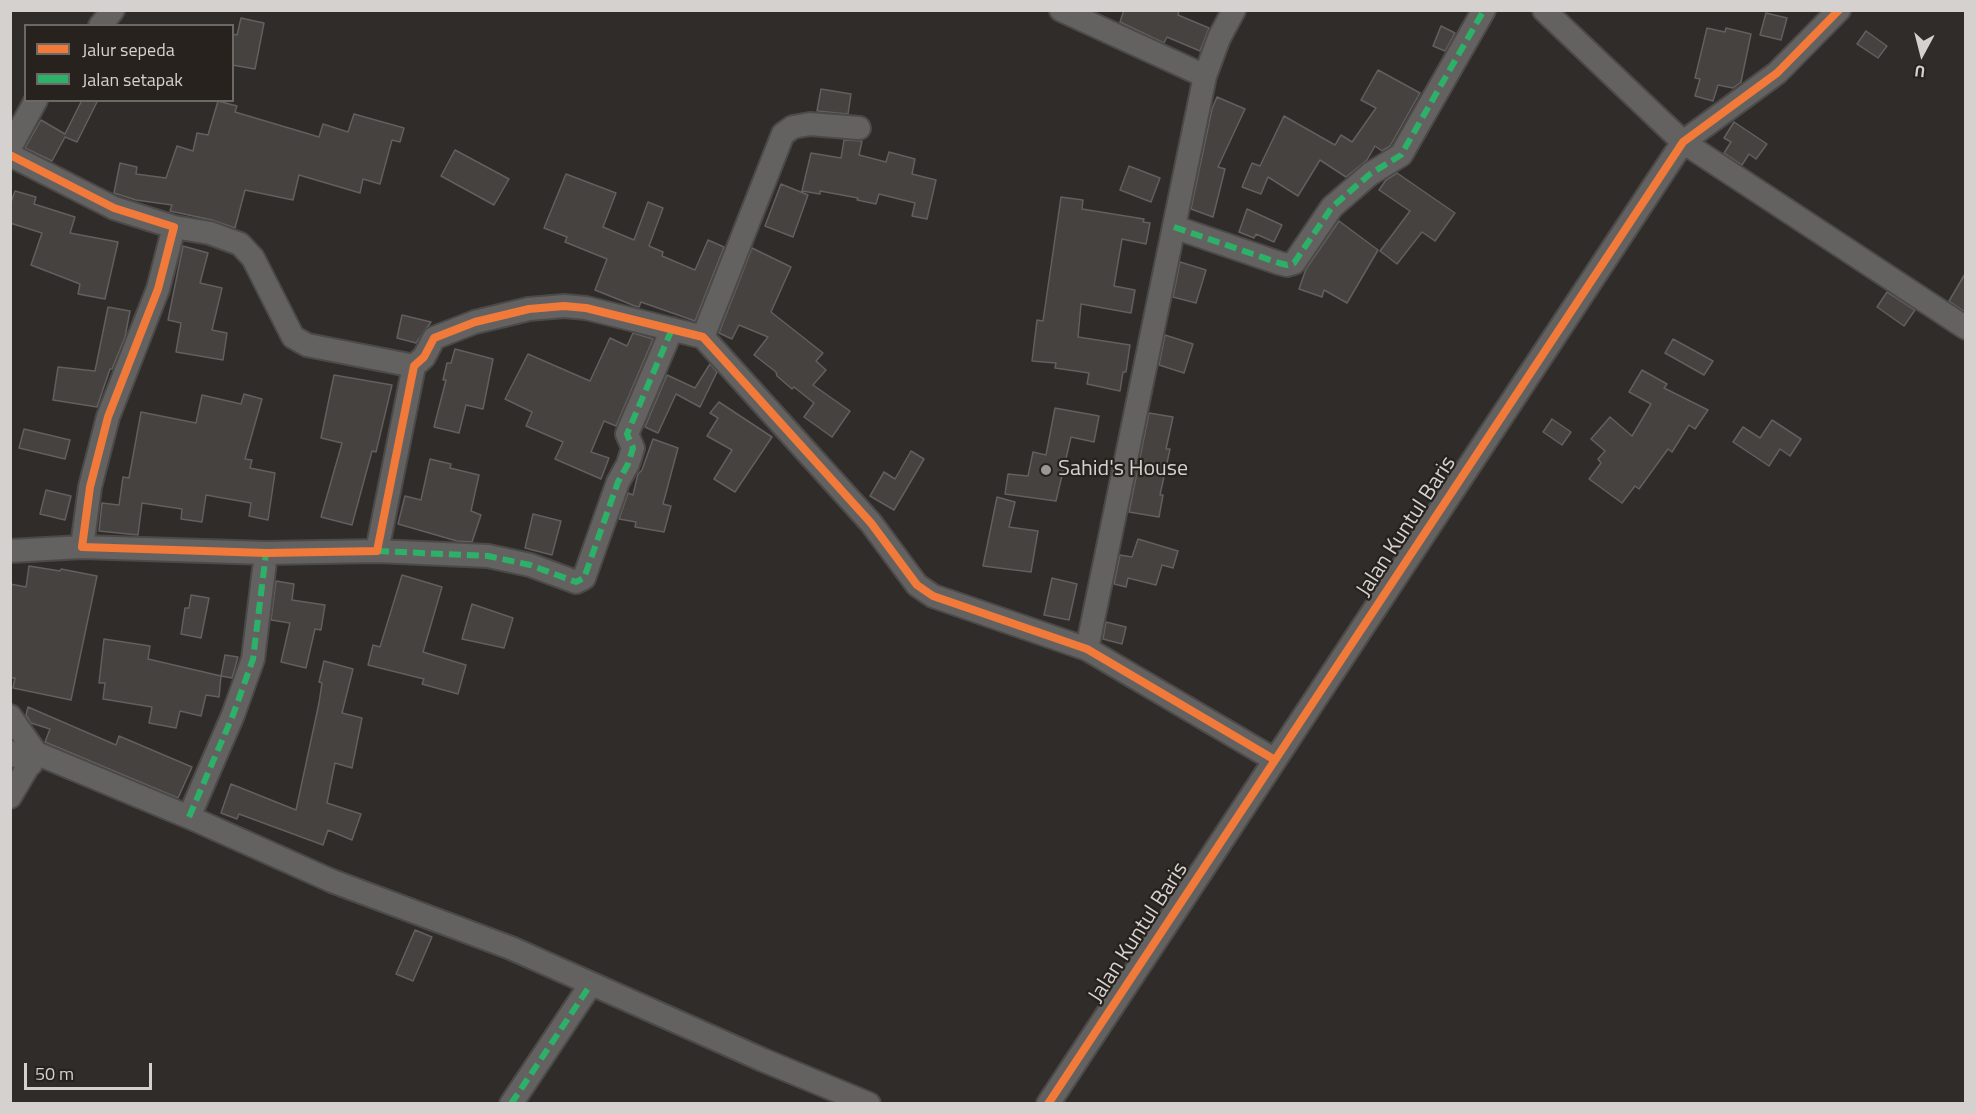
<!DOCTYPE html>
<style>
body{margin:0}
#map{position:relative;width:1976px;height:1114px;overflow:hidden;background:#2f2c2a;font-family:"Titillium Web",sans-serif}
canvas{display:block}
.frame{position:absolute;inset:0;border:12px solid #d4d1ce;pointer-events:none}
.legend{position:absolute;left:24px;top:24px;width:210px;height:78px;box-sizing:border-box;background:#27221e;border:2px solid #6c6864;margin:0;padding:8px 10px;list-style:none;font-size:18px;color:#d4d1ce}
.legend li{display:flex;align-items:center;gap:12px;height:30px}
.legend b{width:30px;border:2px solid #6c6864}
.north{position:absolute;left:1892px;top:24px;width:60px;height:60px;-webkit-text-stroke:4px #27221e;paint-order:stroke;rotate:187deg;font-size:16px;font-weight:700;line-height:24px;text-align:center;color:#d4d1ce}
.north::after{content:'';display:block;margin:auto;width:21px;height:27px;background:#d4d1ce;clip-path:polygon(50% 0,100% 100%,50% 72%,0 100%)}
.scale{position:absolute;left:24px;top:1063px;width:128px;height:27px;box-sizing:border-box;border:3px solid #d4d1ce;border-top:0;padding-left:8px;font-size:18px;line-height:21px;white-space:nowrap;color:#d4d1ce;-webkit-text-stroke:4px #27221e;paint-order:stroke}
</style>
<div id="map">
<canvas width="1976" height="1114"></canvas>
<div class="frame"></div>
<ul class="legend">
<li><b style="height:8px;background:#f17a3a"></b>Jalur sepeda</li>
<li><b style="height:8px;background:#2db169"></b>Jalan setapak</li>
</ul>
<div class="north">U</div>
<div class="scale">50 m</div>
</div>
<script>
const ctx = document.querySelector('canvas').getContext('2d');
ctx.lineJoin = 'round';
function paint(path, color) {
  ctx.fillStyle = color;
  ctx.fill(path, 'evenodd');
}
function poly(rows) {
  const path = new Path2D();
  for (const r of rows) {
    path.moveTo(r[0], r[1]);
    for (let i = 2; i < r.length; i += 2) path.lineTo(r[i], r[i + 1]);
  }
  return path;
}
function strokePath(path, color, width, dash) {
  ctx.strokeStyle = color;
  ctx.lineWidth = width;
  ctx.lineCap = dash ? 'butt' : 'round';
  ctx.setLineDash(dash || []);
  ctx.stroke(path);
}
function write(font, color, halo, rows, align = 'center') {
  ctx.font = font + ' "Titillium Web",sans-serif';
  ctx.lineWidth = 4.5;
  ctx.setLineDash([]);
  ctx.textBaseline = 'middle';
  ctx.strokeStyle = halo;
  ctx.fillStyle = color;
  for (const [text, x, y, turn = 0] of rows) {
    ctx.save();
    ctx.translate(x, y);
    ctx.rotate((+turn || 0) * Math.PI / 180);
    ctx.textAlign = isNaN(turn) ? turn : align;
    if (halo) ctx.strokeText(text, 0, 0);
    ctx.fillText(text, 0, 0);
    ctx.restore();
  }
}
const building = poly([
 [1124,10,1179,10,1178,15,1209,28,1200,51,1167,37,1164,43,1120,22,1124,10],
 [1766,13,1787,18,1781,40,1760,35,1766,13],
 [241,18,264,23,255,69,232,65,232,34,237,35,241,18],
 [1441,26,1455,33,1445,51,1433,46,1441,26],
 [1707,28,1725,32,1726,28,1751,34,1741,82,1733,88,1718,85,1713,101,1695,96,1700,79,1695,78,1707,28],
 [1866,31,1887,46,1878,58,1857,44,1866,31],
 [1378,70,1420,93,1390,146,1382,151,1375,146,1367,160,1346,177,1320,160,1298,196,1268,177,1261,194,1242,187,1252,163,1260,166,1284,116,1335,145,1341,135,1352,142,1376,108,1361,100,1378,70],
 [821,89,851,94,848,114,817,111,821,89],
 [1217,97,1245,109,1218,167,1225,169,1213,217,1191,209,1212,109,1217,97],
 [82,100,98,100,77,142,65,137,52,161,25,148,41,120,65,134,82,100],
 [218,101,237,106,235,112,319,137,323,124,348,132,354,114,404,128,400,142,392,140,380,184,363,179,360,193,299,175,293,200,245,190,235,228,212,220,170,211,172,205,136,200,114,193,120,163,137,167,136,174,166,178,177,146,193,151,197,133,208,135,218,101],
 [1734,122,1767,144,1756,159,1749,154,1742,165,1724,153,1731,142,1724,138,1734,122],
 [844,140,862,141,859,155,886,162,889,152,915,159,912,174,936,180,927,219,912,216,915,203,879,194,876,204,857,200,858,198,820,191,820,194,802,191,811,153,841,158,844,140],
 [455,150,509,179,494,205,441,176,455,150],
 [1129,166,1160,178,1151,202,1120,190,1129,166],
 [1397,173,1455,213,1435,241,1422,232,1397,264,1380,251,1410,211,1379,190,1386,180,1397,173],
 [566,174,616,193,603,227,634,240,648,202,663,208,649,246,663,252,662,256,695,270,708,240,724,247,695,321,641,302,639,307,635,306,595,290,607,259,565,242,567,237,544,228,566,174],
 [781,184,808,195,793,237,765,226,781,184],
 [15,191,36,197,34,204,75,217,70,233,118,242,105,299,78,294,80,284,31,265,42,233,10,223,10,205,15,191],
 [1061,197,1083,200,1082,209,1144,219,1143,222,1150,223,1146,244,1122,239,1114,286,1135,290,1131,313,1081,304,1078,337,1130,345,1126,372,1123,372,1120,391,1087,384,1089,373,1055,368,1056,363,1032,361,1037,320,1043,321,1061,197],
 [1247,209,1282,225,1274,242,1256,234,1254,238,1239,232,1247,209],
 [1339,221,1378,250,1347,303,1324,290,1322,297,1299,289,1306,269,1339,221],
 [183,246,208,253,200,283,222,288,212,330,227,333,223,360,176,352,181,323,168,320,183,246],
 [752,248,791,267,771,312,823,353,816,361,826,370,813,385,850,411,832,437,804,417,814,403,794,387,792,389,777,376,776,372,754,355,768,337,739,325,732,339,719,333,752,248],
 [1180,262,1206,270,1196,303,1173,297,1180,262],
 [1965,274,1965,312,1949,301,1965,274],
 [1887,292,1915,310,1904,326,1877,307,1887,292],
 [108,307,130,311,125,337,112,369,110,369,97,407,53,400,58,367,95,371,108,307],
 [402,315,431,322,416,343,397,338,402,315],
 [633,333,653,339,616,426,604,421,591,452,609,458,601,479,555,459,563,442,526,426,532,412,505,399,528,354,590,381,610,338,627,346,633,333],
 [1165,335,1193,344,1184,373,1159,365,1165,335],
 [1673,339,1713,361,1704,375,1665,353,1673,339],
 [455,349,493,359,483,409,466,405,459,433,434,427,446,380,443,380,447,363,451,363,455,349],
 [710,364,717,372,700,407,676,394,658,433,645,427,667,375,695,388,710,364],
 [1642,370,1667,384,1664,388,1708,410,1695,429,1689,425,1672,452,1668,449,1639,489,1635,486,1622,503,1589,479,1601,463,1598,459,1605,451,1591,439,1610,417,1632,436,1651,404,1629,392,1642,370],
 [334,375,392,385,376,452,372,451,352,525,321,517,342,443,321,438,334,375],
 [244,394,262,399,245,459,252,460,250,468,275,473,268,520,249,516,251,503,206,495,202,522,181,519,182,509,142,503,138,535,99,531,102,503,119,505,123,477,129,478,141,412,196,423,202,395,241,404,244,394],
 [719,402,772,437,735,492,714,479,732,450,707,436,718,418,710,413,719,402],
 [1055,408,1099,416,1094,442,1071,437,1056,501,1005,494,1008,474,1028,476,1033,452,1046,455,1055,408],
 [1149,413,1173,417,1166,449,1170,449,1160,495,1163,495,1159,517,1129,512,1149,413],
 [1552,419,1571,432,1562,445,1543,432,1552,419],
 [1772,420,1801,439,1790,456,1780,449,1769,466,1733,442,1743,427,1760,438,1772,420],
 [24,429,70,440,65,459,19,448,24,429],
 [653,439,678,448,663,504,671,506,664,532,635,527,636,522,619,519,628,493,633,495,638,474,642,470,653,439],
 [911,451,924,459,894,510,870,496,884,472,895,479,911,451],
 [430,459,451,464,450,468,479,475,471,511,481,515,472,542,457,541,398,524,405,496,421,500,430,459],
 [46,490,71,496,65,520,40,514,46,490],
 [997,497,1015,502,1009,527,1038,531,1031,572,983,566,997,497],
 [533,514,561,521,552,555,525,548,533,514],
 [1138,539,1178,551,1173,568,1162,565,1156,585,1128,578,1126,587,1114,584,1120,555,1132,557,1138,539],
 [29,566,60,571,61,569,97,576,71,700,13,688,15,678,10,678,10,584,26,587,29,566],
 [402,575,442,587,423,652,466,665,458,694,422,684,424,679,368,665,373,645,380,647,402,575],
 [1052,578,1077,584,1069,620,1044,615,1052,578],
 [276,581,294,584,292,600,325,605,321,630,315,629,306,668,281,662,290,623,271,620,276,581],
 [191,595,209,598,201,638,181,634,185,608,189,608,191,595],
 [472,604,513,618,504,648,462,639,472,604],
 [1106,622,1126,627,1122,644,1103,639,1106,622],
 [104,639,150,646,148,659,221,676,225,655,238,657,232,678,221,676,219,697,206,695,201,716,180,711,176,728,149,723,152,707,103,699,105,683,99,683,104,639],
 [324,661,353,669,342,713,362,718,352,768,335,763,327,803,361,814,352,840,328,830,323,845,239,814,237,819,221,813,231,784,296,810,319,703,322,683,319,682,324,661],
 [28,707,116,745,119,736,192,767,178,798,45,742,50,729,31,723,26,715,28,707],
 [415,930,432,937,413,981,396,974,415,930]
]);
const minor = poly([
 [1061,10,1205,76],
 [1544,10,1683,142,1966,328],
 [100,26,113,10],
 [10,148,36,100],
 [10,155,114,208,174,227,158,289,108,417,90,487,82,547,266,553,377,551,414,366,424,357,434,338,475,322,529,309,564,306,586,308,703,337,871,523,917,585,933,596,1087,649,1275,760],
 [174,227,210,233,240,244,253,258,293,337,307,345,414,366],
 [1174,227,1279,263,1287,265,1294,263,1332,207,1370,174,1401,155,1484,10],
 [703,337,783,134,793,127,810,124,859,128],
 [10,551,82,547],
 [377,551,488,556,530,565,576,582,584,578,618,482,628,464,633,448,627,434,672,329],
 [1087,649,1205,76,1219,38,1234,10],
 [10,716,36,753,189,817,332,881,511,948,763,1060,869,1104],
 [10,752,31,764],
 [10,797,36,753],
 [189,817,233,715,253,659,266,553],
 [511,1104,591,984],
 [1048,1104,1683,142,1777,73,1839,10]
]);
const quiet = poly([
 [1174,227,1279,263,1287,265,1294,263,1332,207,1370,174,1401,155,1484,10],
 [377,551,488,556,530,565,576,582,584,578,618,482,628,464,633,448,627,434,672,329],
 [189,817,233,715,253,659,266,553],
 [511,1104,591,984]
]);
const cycleway = poly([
 [10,155,114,208,174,227,158,289,108,417,90,487,82,547,266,553,377,551,414,366,424,357,434,338,475,322,529,309,564,306,586,308,703,337,871,523,917,585,933,596,1087,649,1275,760],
 [1048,1104,1683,142,1777,73,1839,10]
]);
const markers = [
 [1046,470,6,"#9a9795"]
];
const poiNames = [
 ["Sahid's House",1058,470]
];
const streetNames = [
 ["Jalan Kuntul Baris",1407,527,-57],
 ["Jalan Kuntul Baris",1139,933,-57]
];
paint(building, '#454240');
strokePath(building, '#625f5e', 1.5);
strokePath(minor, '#4c4a48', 26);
strokePath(minor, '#646261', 22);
strokePath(quiet, '#2db169', 6, [12, 6]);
strokePath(cycleway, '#f17a3a', 8);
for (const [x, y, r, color] of markers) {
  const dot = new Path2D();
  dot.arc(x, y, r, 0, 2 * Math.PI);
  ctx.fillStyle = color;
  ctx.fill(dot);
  strokePath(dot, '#27221e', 2);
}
write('22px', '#d4d1ce', '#27221e', poiNames, 'left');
write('22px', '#d4d1ce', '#27221e', streetNames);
</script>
